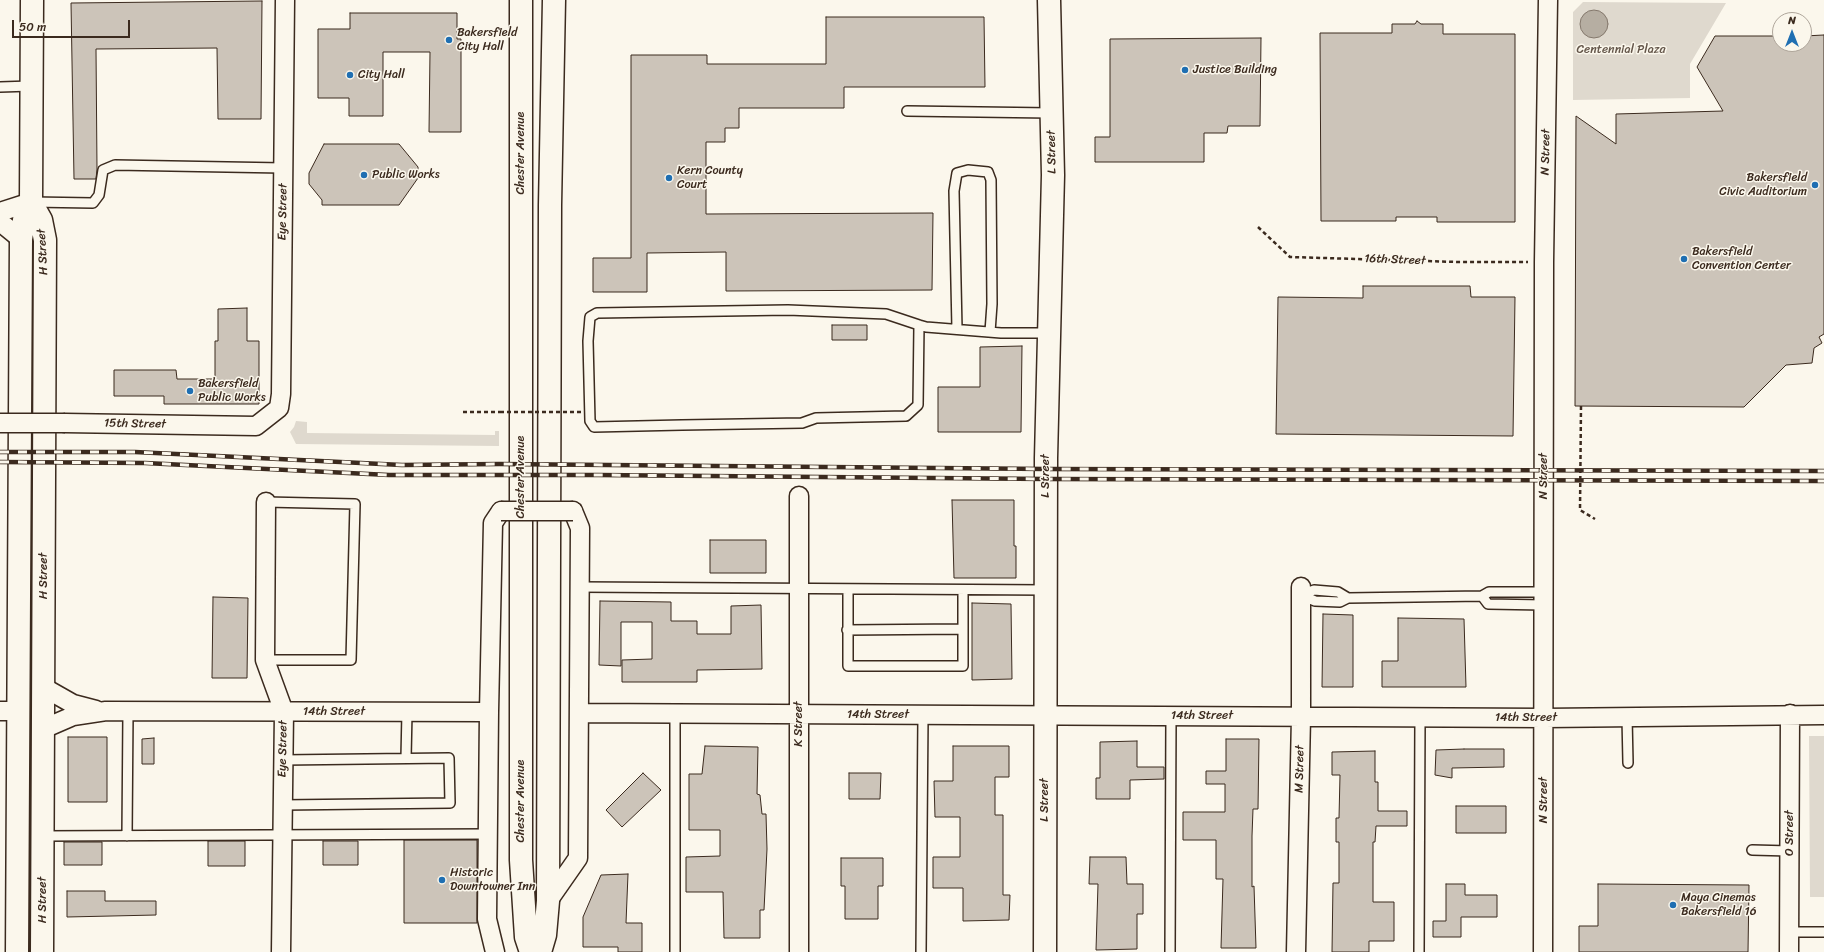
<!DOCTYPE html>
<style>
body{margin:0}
#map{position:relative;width:1824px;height:952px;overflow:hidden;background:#fbf7ec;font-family:Sriracha,sans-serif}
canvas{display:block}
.north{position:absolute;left:1772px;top:12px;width:40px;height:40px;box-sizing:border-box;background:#fbf7ec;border:1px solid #aea59a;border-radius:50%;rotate:0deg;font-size:11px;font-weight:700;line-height:16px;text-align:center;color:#3b2a1e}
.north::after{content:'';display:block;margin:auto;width:14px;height:18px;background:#1f6fb2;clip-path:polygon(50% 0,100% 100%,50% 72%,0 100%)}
.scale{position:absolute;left:12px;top:20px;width:118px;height:18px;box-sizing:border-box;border:2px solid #3b2a1e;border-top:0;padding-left:5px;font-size:12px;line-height:14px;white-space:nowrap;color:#3b2a1e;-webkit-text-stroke:3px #fbf7ec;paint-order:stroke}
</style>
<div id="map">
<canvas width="1824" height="952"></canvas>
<div class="north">N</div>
<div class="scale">50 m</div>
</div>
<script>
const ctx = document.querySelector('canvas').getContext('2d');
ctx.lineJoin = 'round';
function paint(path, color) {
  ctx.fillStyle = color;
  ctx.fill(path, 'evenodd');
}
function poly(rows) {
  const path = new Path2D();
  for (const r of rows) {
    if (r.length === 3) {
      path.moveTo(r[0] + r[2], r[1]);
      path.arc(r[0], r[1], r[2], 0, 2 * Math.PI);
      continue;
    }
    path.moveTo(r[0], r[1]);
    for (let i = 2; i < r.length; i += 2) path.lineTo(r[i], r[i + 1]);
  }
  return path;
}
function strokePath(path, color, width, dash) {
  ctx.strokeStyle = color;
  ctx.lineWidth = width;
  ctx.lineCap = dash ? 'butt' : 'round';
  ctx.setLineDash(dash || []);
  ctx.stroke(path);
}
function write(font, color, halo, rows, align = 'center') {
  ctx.font = font + ' Sriracha,sans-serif';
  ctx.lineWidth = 3;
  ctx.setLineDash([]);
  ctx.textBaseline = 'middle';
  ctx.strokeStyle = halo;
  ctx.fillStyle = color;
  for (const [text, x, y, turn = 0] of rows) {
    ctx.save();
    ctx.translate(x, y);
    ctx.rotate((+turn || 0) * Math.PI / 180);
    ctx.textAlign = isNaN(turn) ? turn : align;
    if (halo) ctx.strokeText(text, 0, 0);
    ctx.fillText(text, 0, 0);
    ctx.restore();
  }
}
const green = poly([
 [1583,2,1726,3,1690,64,1690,98,1573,100,1573,12],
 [296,421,307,422,307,433,495,435,495,431,499,431,499,446,296,444,290,432,294,427],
 [1809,736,1824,736,1824,897,1810,897]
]);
const water = poly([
 [1594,24,14]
]);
const building = poly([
 [262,1,261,119,218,119,217,48,96,49,97,169,96,179,74,179,71,3,262,1],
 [350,13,457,13,457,39,461,39,461,132,429,132,430,52,383,52,383,116,349,116,349,98,318,98,318,29,350,29,350,13],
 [826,17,984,17,985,87,844,87,844,108,739,108,739,128,725,128,725,142,706,142,706,214,933,213,932,290,726,291,726,252,647,253,647,292,593,292,593,258,631,258,631,55,707,55,707,64,826,64,826,17],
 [1417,21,1421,24,1443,24,1443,34,1515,34,1515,222,1437,222,1437,217,1396,217,1396,221,1321,221,1320,33,1392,33,1392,24,1415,24,1417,21],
 [1824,35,1824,334,1819,337,1822,343,1814,348,1812,363,1786,365,1744,407,1575,406,1576,116,1616,144,1616,114,1723,111,1697,67,1715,36,1780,36,1780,44,1804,44,1804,36,1824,35],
 [1261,38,1260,126,1228,126,1227,133,1204,133,1204,162,1095,162,1095,137,1110,137,1110,39,1261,38],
 [324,144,399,144,418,167,418,178,399,205,322,205,322,200,309,184,309,173,324,144],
 [1363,286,1470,286,1471,297,1515,297,1513,436,1276,434,1278,297,1363,298,1363,286],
 [247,308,247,341,259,341,259,404,164,404,164,396,114,396,114,370,176,370,177,379,215,379,215,341,218,341,218,309,247,308],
 [832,325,867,325,867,340,832,340,832,325],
 [1022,346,1021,432,938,432,938,387,980,387,980,347,1022,346],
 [952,500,1014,500,1014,546,1016,546,1016,578,954,578,952,500],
 [710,540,766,540,766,573,710,573,710,540],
 [213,597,248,598,247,678,212,678,213,597],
 [600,601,671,602,671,621,697,621,697,634,731,634,731,606,761,605,762,669,697,670,697,682,622,682,622,660,652,659,652,622,621,622,621,666,599,665,600,601],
 [972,603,1011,604,1012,679,972,680,972,603],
 [1323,614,1353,615,1353,687,1322,687,1323,614],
 [1398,618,1464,619,1466,687,1382,687,1382,661,1398,661,1398,618],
 [68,737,107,737,107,802,68,802,68,737],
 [154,738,154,764,142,764,142,739,154,738],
 [1226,739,1259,739,1258,809,1253,809,1252,836,1252,887,1254,886,1256,948,1221,948,1223,879,1216,879,1216,840,1183,840,1183,812,1225,812,1225,784,1206,784,1206,771,1226,771,1226,739],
 [1137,741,1137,767,1164,767,1164,779,1130,780,1130,799,1096,799,1096,778,1100,778,1100,742,1137,741],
 [705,746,758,747,757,794,760,795,762,814,766,814,767,849,764,910,760,910,760,938,724,938,723,892,686,892,686,857,720,856,720,830,689,830,689,774,702,774,705,746],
 [953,746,1009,746,1009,777,995,777,995,815,1003,815,1003,895,1010,895,1009,920,963,921,963,888,933,888,933,857,960,857,960,817,935,817,934,781,953,781,953,746],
 [1464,749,1504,749,1504,767,1452,768,1452,778,1435,775,1436,750,1464,749],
 [1375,751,1375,782,1378,782,1378,811,1407,811,1407,826,1376,826,1375,842,1373,842,1373,902,1394,902,1394,941,1369,941,1369,952,1332,952,1333,883,1339,883,1339,842,1336,842,1336,818,1339,818,1340,775,1332,775,1332,752,1375,751],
 [643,773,661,790,622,827,606,810,643,773],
 [849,773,881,773,880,799,849,799,849,773],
 [1456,806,1506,806,1506,833,1456,833,1456,806],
 [404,840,477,840,477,923,404,923,404,840],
 [208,841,245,841,245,866,208,866,208,841],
 [323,841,358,841,358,865,323,865,323,841],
 [64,842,102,842,102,865,64,865,64,842],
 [1090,857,1126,857,1127,884,1143,884,1143,914,1137,914,1137,949,1096,950,1098,884,1089,884,1090,857],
 [841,858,883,858,883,886,878,886,878,919,845,919,845,886,841,886,841,858],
 [628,874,626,923,642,923,642,952,618,952,618,947,583,947,583,917,601,875,628,874],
 [1446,884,1465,884,1465,895,1497,895,1497,917,1461,917,1461,937,1433,937,1433,921,1446,921,1446,884],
 [1598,884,1749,885,1748,952,1579,952,1579,926,1598,926,1598,884],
 [67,891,105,891,105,901,156,901,156,915,67,917,67,891]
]);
const path = poly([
 [1258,227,1290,257,1458,262,1528,262],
 [463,412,500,412]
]);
const service = poly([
 [0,87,31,86],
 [907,111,1051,113],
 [32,202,93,203,99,195,103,170,115,165,283,168],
 [919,325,918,405,906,416,816,418,802,423,682,425,594,427,590,421,588,341,590,317,597,313,788,310,886,314,919,325,926,327,1001,333,1049,333],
 [957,329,954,191,957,173,968,170,988,172,991,180,992,304,990,332],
 [580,587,1046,590],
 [848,590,848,666,963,666,963,590],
 [1544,592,1489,592,1482,596,1488,604,1544,605],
 [1301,595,1315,601,1340,602,1348,598,1482,596],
 [1301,595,1314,590,1338,592,1348,598],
 [847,630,963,629],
 [265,660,351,660,355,504,266,502],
 [675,714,675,952],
 [1627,717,1628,763],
 [406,758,407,712],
 [283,805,450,803,449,758,283,760],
 [43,836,488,834],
 [127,836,128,712],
 [1752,850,1790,851],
 [1789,932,1824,932],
 [921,952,923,716],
 [1170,952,1171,716],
 [1419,952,1420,717]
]);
const minor = poly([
 [0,212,31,202],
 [0,222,21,239],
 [65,423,256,426,279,408,281,394,285,0],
 [266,502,265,660,284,712,281,952],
 [43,687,73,704,96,710],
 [0,711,18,711],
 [580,713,1545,718,1824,715],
 [43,729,73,716,106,711,489,712],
 [548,901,578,858,580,528,573,511],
 [495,952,487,919,489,712,493,523,501,511],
 [799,952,799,496],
 [1296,952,1301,717,1301,587],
 [1543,952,1544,262,1548,0],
 [1789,952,1790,714]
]);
const tertiary = poly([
 [31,202,41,220,45,240,42,952],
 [17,952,21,239,24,220,31,202,32,0],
 [1045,952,1046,458,1053,175,1049,0]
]);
const secondary = poly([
 [521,0,521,860,526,937,531,952],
 [540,952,545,935,548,901,550,205,554,0]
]);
const rail = poly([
 [0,452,135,452,402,465,499,464,1046,469,1824,471],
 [0,462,145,463,389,475,598,475,1046,479,1824,481]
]);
const pathBridge = poly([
 [1581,406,1580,510,1595,519],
 [500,412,585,412]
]);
const minorBridge = poly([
 [0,423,65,423],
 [501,511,573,511]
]);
const markers = [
 [449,40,4,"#1f6fb2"],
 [1185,70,4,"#1f6fb2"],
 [350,75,4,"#1f6fb2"],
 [364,175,4,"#1f6fb2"],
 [669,178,4,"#1f6fb2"],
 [1815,185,4,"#1f6fb2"],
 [1684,259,4,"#1f6fb2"],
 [190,391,4,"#1f6fb2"],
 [442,880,4,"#1f6fb2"],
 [1673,905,4,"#1f6fb2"]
];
const poiNames = [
 ["Bakersfield",457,33],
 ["City Hall",457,47],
 ["Justice Building",1193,70],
 ["City Hall",358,75],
 ["Kern County",677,171],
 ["Court",677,185],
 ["Public Works",372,175],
 ["Bakersfield",1807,178,"right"],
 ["Civic Auditorium",1807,192,"right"],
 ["Bakersfield",1692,252],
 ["Convention Center",1692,266],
 ["Bakersfield",198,384],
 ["Public Works",198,398],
 ["Historic",450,873],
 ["Downtowner Inn",450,887],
 ["Maya Cinemas",1681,898],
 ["Bakersfield 16",1681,912]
];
const parkNames = [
 ["Centennial Plaza",1621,50]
];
const streetNames = [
 ["L Street",1052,152,-91],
 ["N Street",1546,152,-89],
 ["Chester Avenue",521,153,-90],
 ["Eye Street",283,212,-89],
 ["H Street",43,252,-93],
 ["16th Street",1395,260,2],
 ["15th Street",135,424,1],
 ["L Street",1046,476,-90],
 ["N Street",1544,476,-90],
 ["Chester Avenue",521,477,-90],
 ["H Street",44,576,-90],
 ["14th Street",334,712],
 ["14th Street",878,715],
 ["14th Street",1202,716],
 ["14th Street",1526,718],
 ["K Street",799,724,-90],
 ["Eye Street",283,749,-89],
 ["M Street",1300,769,-89],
 ["L Street",1045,800,-90],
 ["N Street",1544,800,-90],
 ["Chester Avenue",521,801,-90],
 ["O Street",1790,833,-90],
 ["H Street",43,900,-90]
];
paint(green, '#dfd9ce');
paint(water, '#b6aea2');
strokePath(water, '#85796d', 1);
paint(building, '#ccc4b9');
strokePath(building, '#3b2a1e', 1);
strokePath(service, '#3b2a1e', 12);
strokePath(minor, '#3b2a1e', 21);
strokePath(tertiary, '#3b2a1e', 25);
strokePath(secondary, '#3b2a1e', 25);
strokePath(path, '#3b2a1e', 2.5, [4, 3]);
strokePath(service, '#fbf7ec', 9);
strokePath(minor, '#fbf7ec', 18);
strokePath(tertiary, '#fbf7ec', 22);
strokePath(secondary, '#fbf7ec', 22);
strokePath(rail, '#3b2a1e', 4.5);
strokePath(rail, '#fbf7ec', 3, [9]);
strokePath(minorBridge, '#3b2a1e', 21, []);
strokePath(pathBridge, '#3b2a1e', 2.5, [4, 3]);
strokePath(minorBridge, '#fbf7ec', 18);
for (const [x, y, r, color] of markers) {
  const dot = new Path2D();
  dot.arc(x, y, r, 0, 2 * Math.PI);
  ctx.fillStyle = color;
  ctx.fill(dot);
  strokePath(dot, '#fbf7ec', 1.5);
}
write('12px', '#3b2a1e', '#fbf7ec', poiNames, 'left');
write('12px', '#64564a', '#fbf7ec', parkNames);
write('12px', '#3b2a1e', '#fbf7ec', streetNames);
</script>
